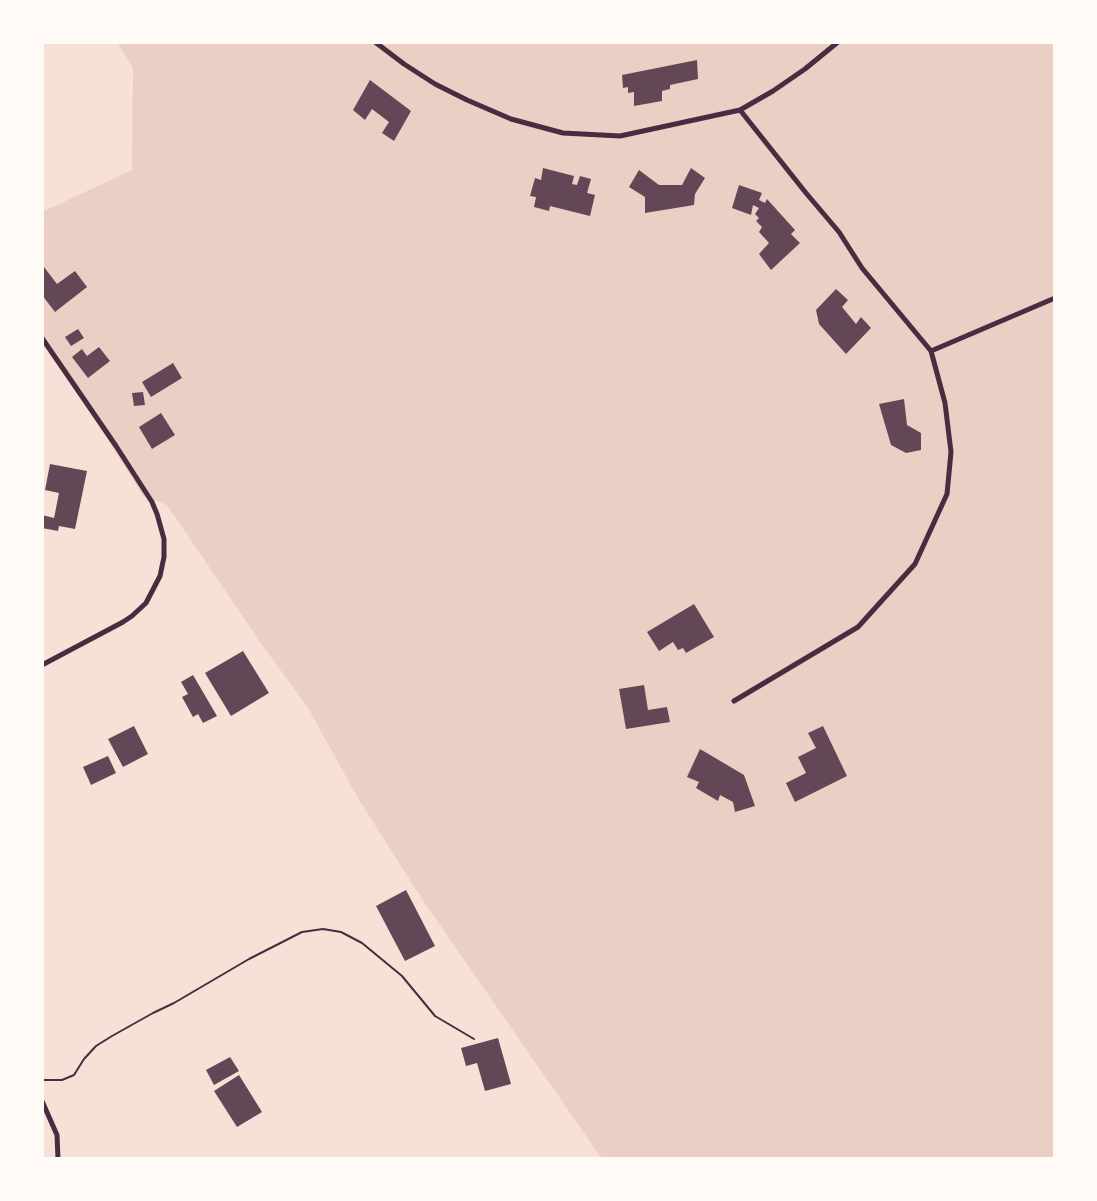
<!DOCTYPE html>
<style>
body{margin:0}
#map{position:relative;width:1097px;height:1201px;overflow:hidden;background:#f7e1d7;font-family:"Source Sans 3",sans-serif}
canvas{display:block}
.frame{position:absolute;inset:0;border:44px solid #fffaf5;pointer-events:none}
</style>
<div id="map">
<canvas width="1097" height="1201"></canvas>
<div class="frame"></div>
</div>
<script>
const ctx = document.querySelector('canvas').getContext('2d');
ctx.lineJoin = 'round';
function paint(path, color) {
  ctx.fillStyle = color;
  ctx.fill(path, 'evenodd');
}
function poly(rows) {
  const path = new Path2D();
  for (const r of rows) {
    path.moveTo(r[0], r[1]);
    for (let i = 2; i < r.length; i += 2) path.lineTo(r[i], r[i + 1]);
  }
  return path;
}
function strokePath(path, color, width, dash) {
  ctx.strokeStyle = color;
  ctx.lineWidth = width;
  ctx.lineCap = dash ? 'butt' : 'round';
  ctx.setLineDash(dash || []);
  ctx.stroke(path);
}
const green = poly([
 [117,42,1055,42,1055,1159,602,1159,424,902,359,800,308,708,260,642,167,505,143,496,42,335,42,212,132,170,133,68]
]);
const building = poly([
 [697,60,698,79,670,85,670,89,662,91,662,101,634,106,634,92,628,93,628,87,623,88,622,75],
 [370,80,411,111,394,141,382,133,389,122,372,109,365,120,353,110],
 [543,168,574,176,572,184,577,185,580,176,591,179,587,193,595,195,590,216,550,206,549,211,534,207,536,197,530,196,535,178,541,180],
 [691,168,705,178,695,194,694,205,645,213,645,197,629,187,639,170,659,185,682,185],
 [739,185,762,193,759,200,765,203,767,199,795,230,791,234,800,243,771,270,759,254,769,243,759,232,762,227,756,221,759,218,755,214,759,208,753,205,751,215,732,208],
 [44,267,57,284,75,271,87,287,55,312,42,295,42,269],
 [836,289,848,300,842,307,856,324,861,317,871,328,846,354,819,324,816,310],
 [78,329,84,338,71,346,65,337],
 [99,347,110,361,88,378,72,357,82,349,87,356],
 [173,363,182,378,151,397,142,382],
 [143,392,145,405,134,406,132,393],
 [904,399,907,425,921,433,921,450,906,453,891,445,879,404],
 [161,413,175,435,152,449,139,427],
 [50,464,87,471,75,529,59,526,58,531,42,528,42,515,54,518,59,493,45,490],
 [694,604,714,637,686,653,683,648,678,650,673,642,659,651,647,632],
 [243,651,269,693,231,716,205,673],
 [193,675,217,716,203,723,198,714,193,717,182,697,188,694,181,682],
 [644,685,648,710,667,707,670,722,626,729,619,689],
 [134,726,148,754,123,767,108,739],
 [823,726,847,776,795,802,786,783,806,773,798,757,816,748,808,733],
 [700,749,744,775,755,806,735,812,733,802,720,795,718,801,696,788,699,782,687,777],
 [108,756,116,773,91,785,83,767],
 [406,890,435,946,405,961,376,906],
 [498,1038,511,1084,485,1091,477,1063,466,1066,461,1048],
 [230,1057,239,1071,214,1085,206,1070],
 [239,1075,262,1112,237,1127,214,1091]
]);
const service = poly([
 [42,1080,62,1080,74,1075,84,1059,96,1046,112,1036,153,1013,174,1003,249,959,302,932,323,929,341,932,362,943,402,976,435,1016,474,1039]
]);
const minor = poly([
 [375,42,404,64,435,84,467,100,511,119,563,133,620,136,740,110,773,91,805,69,838,42],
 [42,338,116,446,152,502,157,514,164,539,164,557,160,576,146,603,132,616,123,622,42,665],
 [931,351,1055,298],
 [734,701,858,627,915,564,947,494,951,452,945,403,931,351,862,268,839,232,806,193,740,110],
 [42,1101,57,1135,58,1159]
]);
paint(green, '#ebcfc5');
paint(building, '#644757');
strokePath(service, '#4a2c40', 2);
strokePath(minor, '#4a2c40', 5);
</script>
